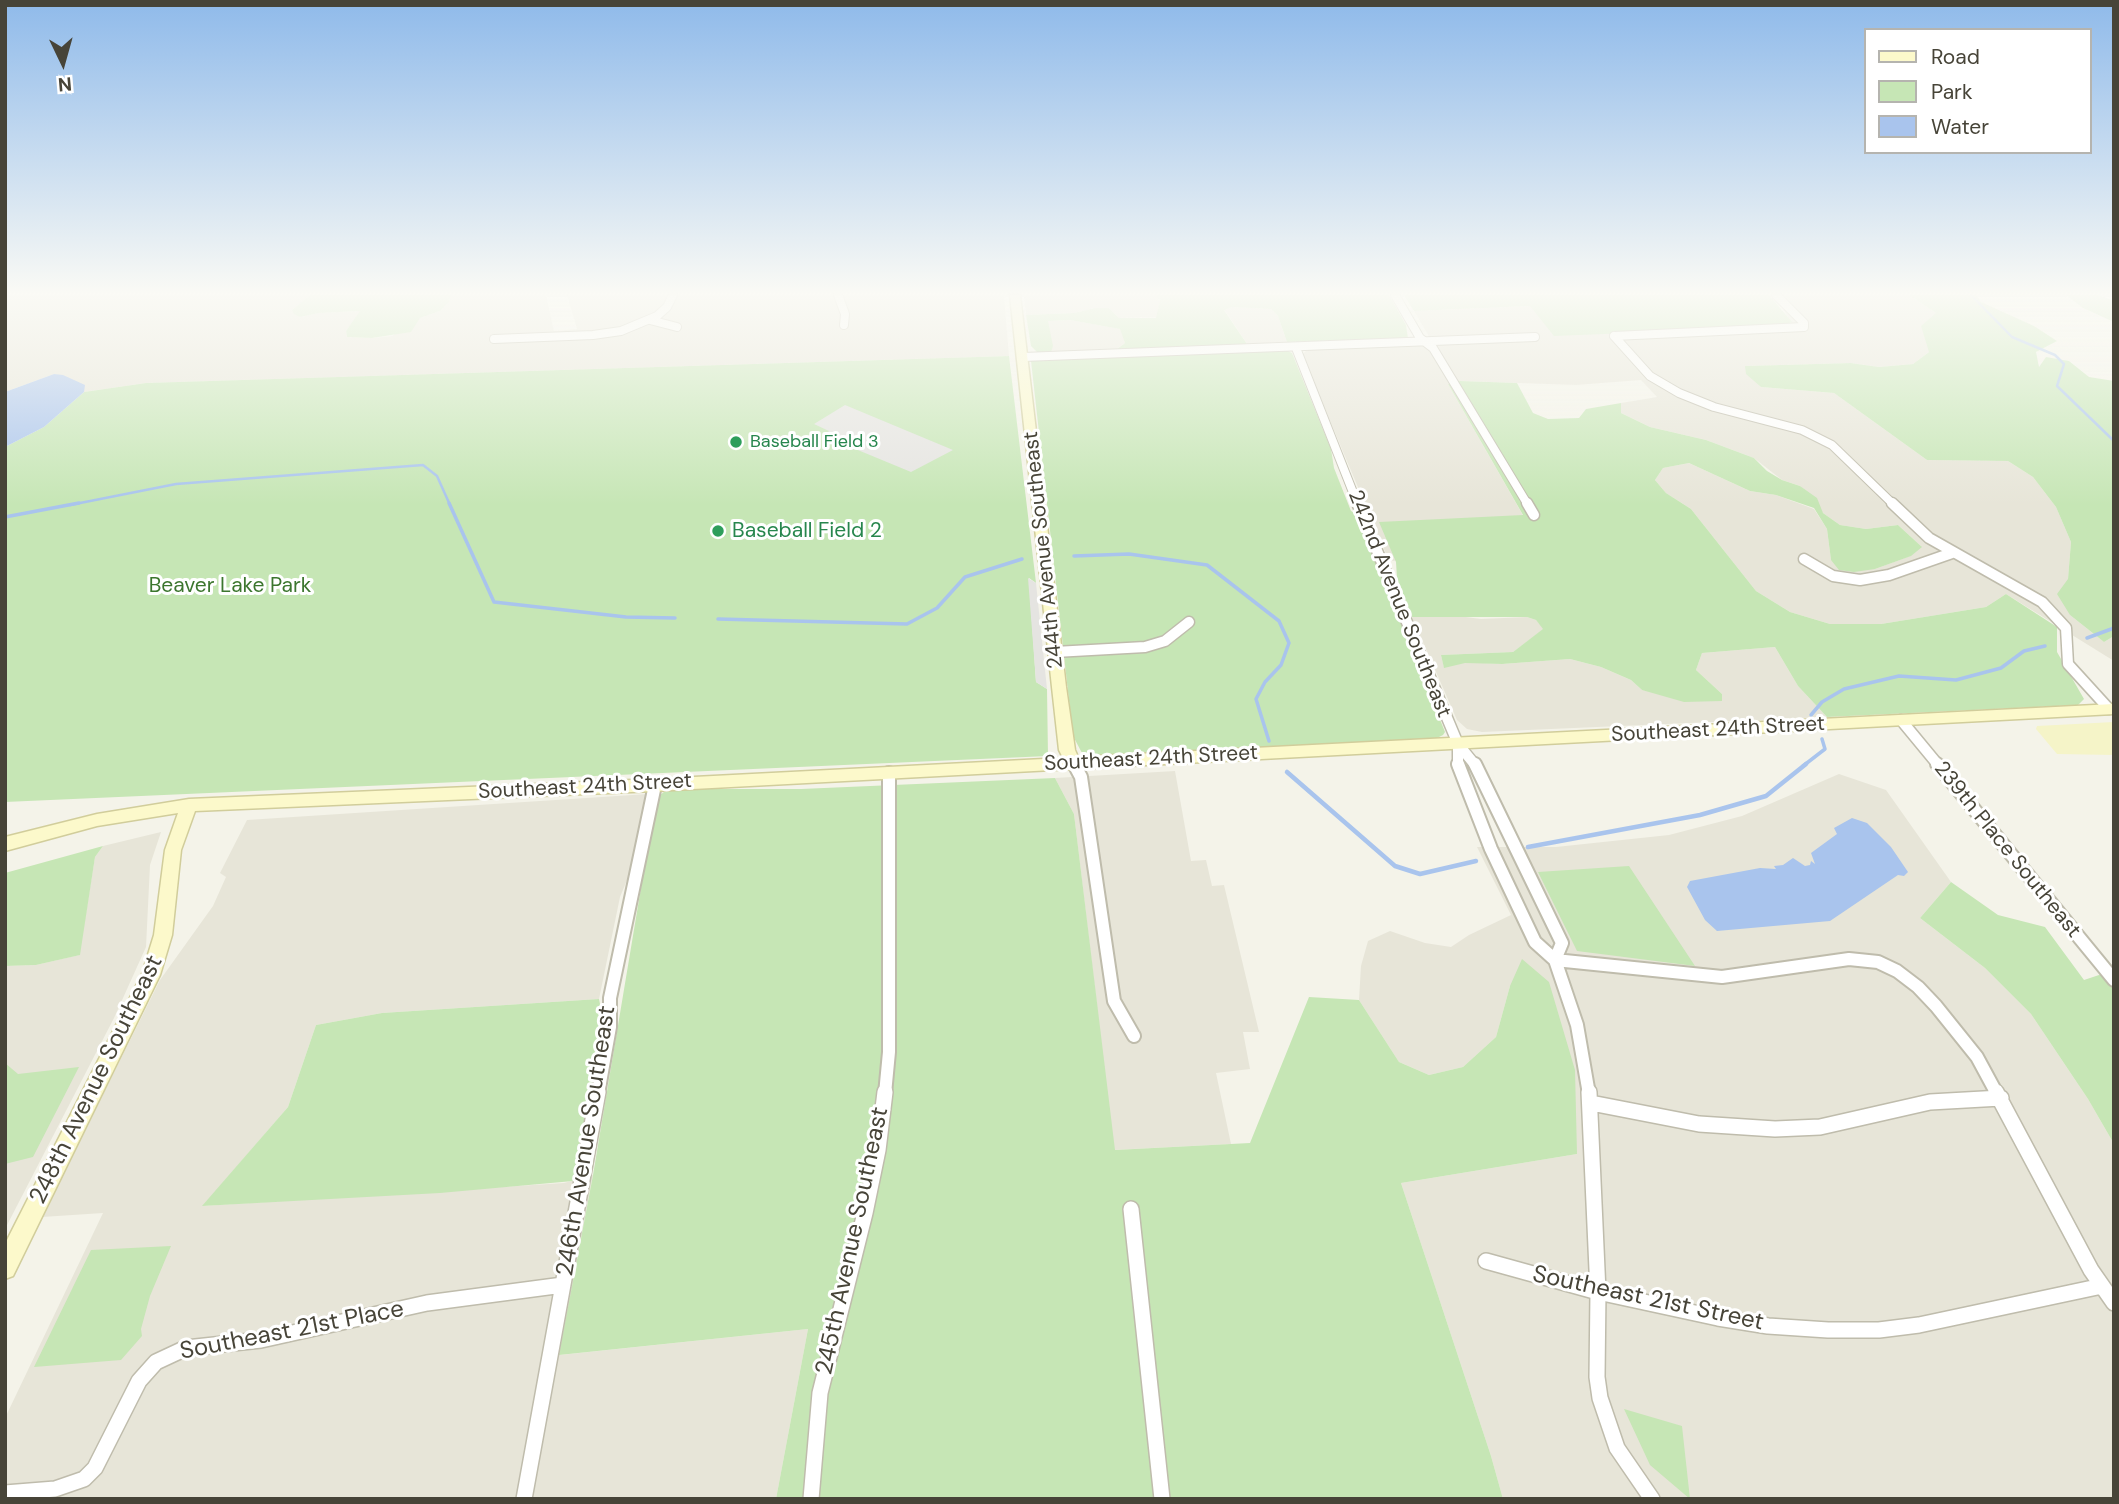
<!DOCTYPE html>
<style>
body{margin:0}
#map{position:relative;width:2119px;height:1504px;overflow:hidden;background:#f4f3e9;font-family:"DM Sans",sans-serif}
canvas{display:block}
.frame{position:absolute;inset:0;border:7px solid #474438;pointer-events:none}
.legend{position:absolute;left:1864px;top:28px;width:228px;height:126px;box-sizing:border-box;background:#fff;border:2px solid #b5b4af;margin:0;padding:9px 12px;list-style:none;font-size:21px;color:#474438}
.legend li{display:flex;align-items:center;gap:14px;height:35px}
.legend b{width:35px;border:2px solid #b5b4af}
.north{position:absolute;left:28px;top:28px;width:70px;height:70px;-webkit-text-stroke:5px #fff;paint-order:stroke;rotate:175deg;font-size:19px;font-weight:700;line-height:28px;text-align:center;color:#474438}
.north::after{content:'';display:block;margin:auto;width:24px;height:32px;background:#474438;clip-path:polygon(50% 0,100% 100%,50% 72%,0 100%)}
</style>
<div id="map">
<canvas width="2119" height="1504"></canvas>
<div class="frame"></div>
<ul class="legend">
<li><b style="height:9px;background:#fcf9cb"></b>Road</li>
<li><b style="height:19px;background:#c6e6b5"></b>Park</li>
<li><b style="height:19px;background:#a9c4ed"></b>Water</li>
</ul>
<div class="north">N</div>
</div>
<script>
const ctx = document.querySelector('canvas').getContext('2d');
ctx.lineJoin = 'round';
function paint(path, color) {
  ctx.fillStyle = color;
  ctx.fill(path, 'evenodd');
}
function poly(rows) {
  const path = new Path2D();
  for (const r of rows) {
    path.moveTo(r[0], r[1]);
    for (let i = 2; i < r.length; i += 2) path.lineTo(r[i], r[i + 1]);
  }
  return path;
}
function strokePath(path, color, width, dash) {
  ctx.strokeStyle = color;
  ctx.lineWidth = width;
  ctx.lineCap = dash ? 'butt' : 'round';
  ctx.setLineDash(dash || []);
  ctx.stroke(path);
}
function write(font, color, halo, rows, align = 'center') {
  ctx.font = font + ' "DM Sans",sans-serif';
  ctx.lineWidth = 6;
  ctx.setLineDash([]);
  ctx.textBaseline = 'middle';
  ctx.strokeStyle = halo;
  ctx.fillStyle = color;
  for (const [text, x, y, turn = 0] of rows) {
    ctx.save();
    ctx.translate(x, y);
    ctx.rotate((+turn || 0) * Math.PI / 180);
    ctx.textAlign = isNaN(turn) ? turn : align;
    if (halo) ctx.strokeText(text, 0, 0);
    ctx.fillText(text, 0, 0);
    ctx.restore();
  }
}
const residential = poly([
 [5,295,310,295,292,310,300,317,319,313,361,311,346,331,347,337,372,338,392,336,420,318,440,311,449,302,451,295,546,295,554,331,577,329,567,295,1004,295,1009,356,146,383,84,392,84,385,54,374,5,392],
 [1024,295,1156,295,1160,301,1157,317,1119,318,1109,308,1095,308,1074,313,1026,315],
 [1769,295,1909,295,1936,313,1929,352,1913,364,1879,367,1851,363,1745,366,1761,387,1834,393,1927,460,2008,461,2033,477,2056,507,2071,542,2068,579,2070,615,2104,642,2114,636,2114,661,2006,594,1986,607,1881,624,1830,624,1790,612,1756,591,1691,509,1666,493,1655,480,1663,468,1689,463,1750,491,1776,495,1814,509,1827,529,1831,560,1875,569,1910,556,1921,546,1898,525,1866,529,1840,525,1823,513,1800,486,1782,480,1754,458,1706,440,1650,427,1621,413,1621,403,1657,397,1641,380,1576,385,1460,381,1448,384,1545,554,1389,561,1302,354,1309,349,1434,345,1414,311,1530,306,1779,327,1791,323,1783,309],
 [1232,307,1271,309,1278,316,1287,342,1247,344,1224,309],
 [1070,320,1121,329,1125,343,1117,349,1051,352,1047,321],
 [1458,616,1481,619,1527,617,1536,620,1544,629,1513,652,1441,655,1444,667,1465,662,1502,664,1570,659,1601,667,1631,680,1642,690,1722,694,1696,670,1702,653,1775,647,1798,686,1827,717,1482,732,1467,729,1457,720,1412,617],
 [1175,771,1191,861,1206,860,1212,886,1224,885,1259,1032,1243,1032,1250,1069,1216,1073,1231,1144,1114,1150,1074,814,1055,778],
 [1839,774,1886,790,1951,882,1920,918,1985,968,2031,1014,2088,1099,2114,1144,2114,1499,1503,1499,1491,1456,1401,1183,1577,1154,1510,986,1496,1037,1463,1067,1429,1075,1399,1062,1359,1000,1361,966,1368,941,1390,931,1425,943,1451,947,1469,935,1511,915,1477,847,1556,847,1669,835,1742,816],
 [648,794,632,868,620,897,599,999,382,1013,316,1025,288,1107,203,1206,564,1183,593,1175,560,1355,808,1329,776,1499,5,1499,5,1418,103,1213,42,1217,160,980,213,906,226,877,220,873,247,820],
 [161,832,150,865,146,947,114,1018,5,1229,5,966,36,965,79,955,95,857,103,846]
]);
const green = poly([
 [310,295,451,295,449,302,440,311,420,318,411,332,372,338,347,337,346,331,360,311,319,313,300,317,294,314,292,310],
 [1156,295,1389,295,1406,325,1408,338,1287,342,1278,316,1271,309,1232,307,1224,310,1247,344,1117,349,1125,343,1120,329,1070,320,1048,321,1053,346,1051,352,1037,352,1031,346,1026,315,1074,313,1095,308,1109,308,1119,318,1156,318,1160,301],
 [1404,295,1769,295,1792,322,1779,327,1554,336,1530,306,1414,311],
 [1909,295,1976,295,1981,302,2034,326,2057,341,2036,352,2039,367,2046,357,2069,361,2089,377,2114,381,2114,636,2104,642,2070,615,2057,594,2068,579,2071,542,2056,507,2033,477,2008,461,1927,460,1834,393,1761,387,1746,374,1745,366,1851,363,1879,367,1913,364,1929,352,1921,326,1936,313],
 [2066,295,2098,295,2114,301,2114,322,2083,308],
 [1284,349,1292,353,1331,449,1334,468,1351,511,1358,515,1445,732,1443,735,1435,739,1092,756,1082,753,1073,736,1031,361],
 [1009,356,1036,583,1029,578,1036,682,1047,689,1048,756,5,802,5,447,44,427,84,392,146,383],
 [1460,381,1517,383,1533,413,1548,419,1579,418,1586,409,1621,403,1621,413,1650,427,1706,440,1754,458,1767,471,1782,480,1800,486,1817,498,1823,513,1840,525,1866,529,1898,525,1922,547,1911,556,1875,569,1854,572,1839,570,1831,560,1827,529,1814,508,1776,495,1750,491,1689,463,1663,468,1655,480,1666,493,1691,509,1756,591,1790,612,1830,624,1881,624,1986,607,2006,594,2057,627,2057,652,2084,699,2078,705,1827,717,1798,686,1775,647,1702,653,1696,670,1722,694,1722,701,1684,702,1642,690,1631,680,1601,667,1570,659,1502,664,1465,663,1444,668,1441,655,1513,652,1543,629,1536,620,1527,617,1412,617,1397,578,1396,562,1379,522,1523,515,1448,384],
 [1055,778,1074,814,1115,1150,1250,1143,1309,997,1359,1000,1399,1062,1429,1075,1463,1067,1496,1037,1510,986,1522,959,1549,982,1575,1070,1577,1154,1401,1183,1491,1456,1503,1499,776,1499,808,1329,559,1355,593,1175,656,798,664,792,673,789,801,789],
 [103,846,95,857,80,955,36,965,5,966,5,873],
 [1629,866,1695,966,1577,951,1538,872],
 [1951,882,1998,915,2045,927,2084,980,2114,970,2114,1144,2088,1099,2031,1014,1985,968,1920,918],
 [599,999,604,1024,573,1181,440,1193,202,1206,288,1107,316,1025,382,1013],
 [5,1063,18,1074,79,1067,33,1157,5,1164],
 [171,1246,150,1296,141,1329,142,1336,121,1360,34,1367,91,1250],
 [1624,1409,1682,1426,1690,1499,1650,1465]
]);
const sand = poly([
 [2114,722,2114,755,2057,754,2036,729,2037,726]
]);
const parking = poly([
 [845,405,953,450,911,472,824,436,829,431,814,424],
 [1028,578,1036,583,1047,689,1036,682]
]);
const water = poly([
 [54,374,63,375,85,385,84,392,44,427,5,447,5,392],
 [1852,818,1867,823,1891,847,1908,872,1904,876,1898,875,1830,921,1717,931,1705,920,1687,887,1690,881,1760,868,1776,869,1774,866,1783,865,1793,858,1805,866,1810,865,1811,861,1815,864,1811,853,1837,834,1834,828]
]);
const streamFar2 = poly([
 [1971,295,2012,337,2055,355,2064,364,2057,386,2114,441],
 [70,505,176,484,423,465,437,476,450,505]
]);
const streamFar1 = poly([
 [449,503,494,602,626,617,675,618],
 [5,517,79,503],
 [1074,556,1129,554,1207,565,1279,621,1289,643,1281,665,1265,682,1256,699,1269,741],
 [718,619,907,624,937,608,965,577,1022,559],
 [2087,638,2114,628],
 [1811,715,1822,702,1844,689,1899,676,1956,680,2001,668,2024,651,2045,646],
 [1803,766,1825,749,1822,739]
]);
const stream = poly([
 [1287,772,1395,866,1420,874,1476,861],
 [1528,847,1700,815,1766,796,1806,764]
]);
const streetFar3 = poly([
 [838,295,845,314,844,325],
 [1395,295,1420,338,1433,348,1528,505],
 [650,320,677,327],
 [1614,336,1650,376,1679,393,1714,407,1802,430,1832,445,1894,505],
 [1614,336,1804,327,1804,323,1776,295],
 [494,339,593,335,621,331,657,316,667,307,673,295],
 [1296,348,1358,505],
 [1023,357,1535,337]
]);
const streetFar2 = poly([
 [1357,503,1458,744,1476,766],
 [1527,503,1534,515],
 [1892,503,1929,538,2042,602,2066,628,2068,664,2109,709],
 [1804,559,1833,576,1860,580,1889,575,1952,553],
 [1055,652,1145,647,1165,641,1189,622],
 [1901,720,1939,766],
 [1458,744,1458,766],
 [1073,763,1075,766]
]);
const streetFar1 = poly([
 [1074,764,1081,777,1114,1001,1134,1036],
 [1458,764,1491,849,1535,942,1555,960,1577,1025,1589,1094],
 [1475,764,1562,943,1555,960],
 [1937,764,2114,980],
 [1555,960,1722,977,1849,959,1878,962,1897,971,1918,987,1936,1006,1977,1057,1997,1094],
 [598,1094,610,1027,610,998,655,785],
 [885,1094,889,1052,889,773]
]);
const street = poly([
 [1589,1092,1598,1292,1597,1377,1600,1398,1617,1448,1652,1499],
 [1996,1092,2091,1270,2114,1303],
 [1591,1103,1699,1124,1775,1129,1820,1127,1930,1102,2001,1098],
 [1131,1209,1162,1499],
 [1486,1261,1598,1292,1718,1318,1768,1326,1828,1330,1879,1330,1919,1325,2102,1286],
 [5,1493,55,1489,84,1479,95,1468,139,1381,156,1362,186,1348,261,1340,427,1303,563,1285],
 [524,1499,598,1092],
 [811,1499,820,1393,865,1213,878,1150,885,1092]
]);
const secondary = poly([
 [1010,295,1020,295,1066,687,1075,750,1078,757,2114,704,2114,714,655,791,195,811,181,850,172,935,160,975,13,1276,5,1279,5,1244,142,974,154,935,165,850,178,813,97,826,5,851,5,837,97,814,189,799,655,779,1063,758,1059,750,1052,687,1010,295]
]);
const markers = [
 [736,442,7,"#2e9e5b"],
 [718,531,7,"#2e9e5b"]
];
const farLeisurenames = [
 ["Baseball Field 3",750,442]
];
const leisureNames = [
 ["Baseball Field 2",732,531]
];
const streetNames = [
 ["244th Avenue Southeast",1044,550,-96],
 ["242nd Avenue Southeast",1399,604,68],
 ["Southeast 24th Street",1718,730,-3],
 ["Southeast 24th Street",1151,759,-3],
 ["Southeast 24th Street",585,787,-3],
 ["239th Place Southeast",2007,850,51]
];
const parkNames = [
 ["Beaver Lake Park",230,586]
];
const nearStreetnames = [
 ["248th Avenue Southeast",97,1080,-64],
 ["246th Avenue Southeast",587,1141,-81],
 ["245th Avenue Southeast",853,1241,-78],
 ["Southeast 21st Street",1648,1299,12],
 ["Southeast 21st Place",292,1331,-11]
];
paint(residential, '#e7e5d8');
paint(green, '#c6e6b5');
paint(sand, '#f5f4c8');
paint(parking, '#e5e4e1');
paint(water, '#a9c4ed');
strokePath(streamFar2, '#a9c4ed', 2.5);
strokePath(streamFar1, '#a9c4ed', 3.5);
strokePath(stream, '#a9c4ed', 4.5);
strokePath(streetFar3, '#bfbcac', 10);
strokePath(streetFar2, '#bfbcac', 13);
strokePath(streetFar1, '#bfbcac', 16);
strokePath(street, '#bfbcac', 18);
strokePath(secondary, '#d1cd9b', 3);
strokePath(streetFar3, '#fff', 8);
strokePath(streetFar2, '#fff', 10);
strokePath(streetFar1, '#fff', 12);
strokePath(street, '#fff', 15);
paint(secondary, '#fcf9cb');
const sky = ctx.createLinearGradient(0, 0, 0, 505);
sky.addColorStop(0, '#8fbaea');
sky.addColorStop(0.58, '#fafaf5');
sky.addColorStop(1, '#fafaf500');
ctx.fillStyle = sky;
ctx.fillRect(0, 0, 2119, 505);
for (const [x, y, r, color] of markers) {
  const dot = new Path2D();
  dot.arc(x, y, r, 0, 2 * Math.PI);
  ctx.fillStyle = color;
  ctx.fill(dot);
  strokePath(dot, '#fff', 2.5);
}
write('18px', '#27864d', '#fff', farLeisurenames, 'left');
write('21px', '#27864d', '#fff', leisureNames, 'left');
write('21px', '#474438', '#fff', streetNames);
write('21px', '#3c762e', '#fff', parkNames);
write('24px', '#474438', '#fff', nearStreetnames);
</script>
